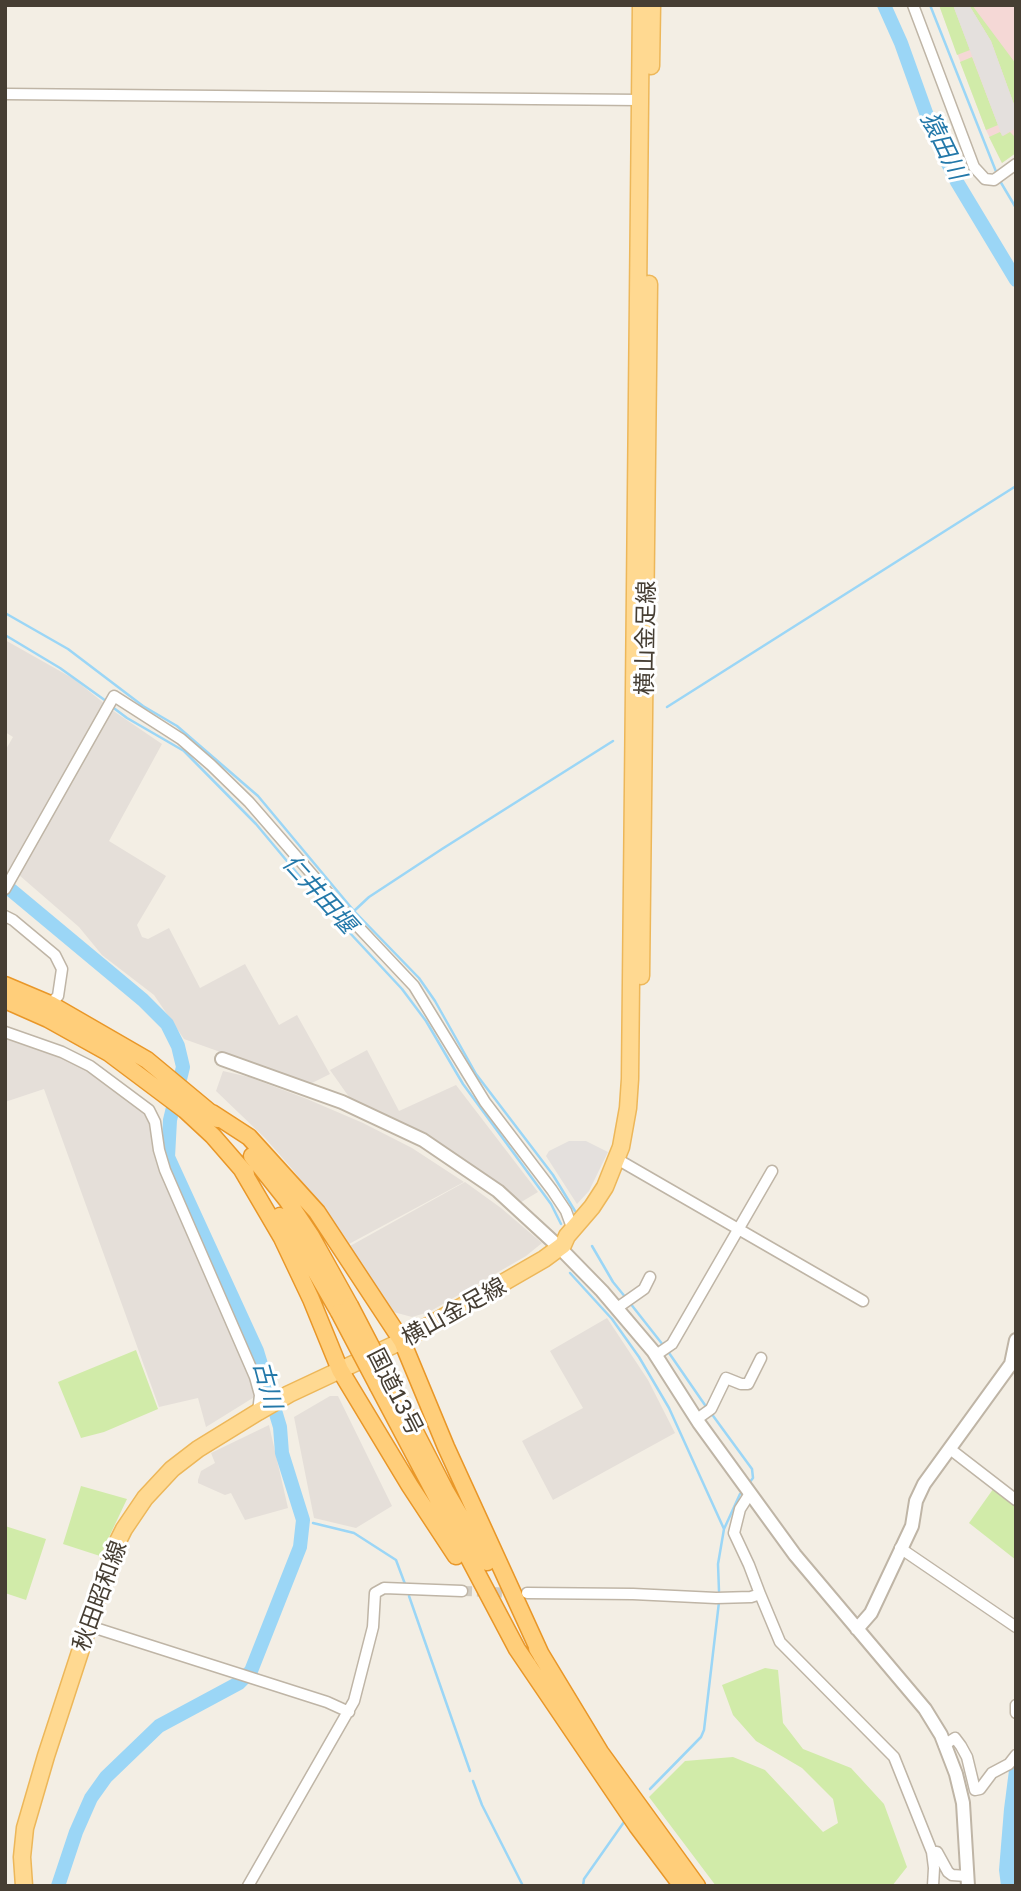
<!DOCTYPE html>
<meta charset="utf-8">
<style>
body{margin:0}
#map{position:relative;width:1021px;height:1891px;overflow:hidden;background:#f3eee4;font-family:"Golos Text",sans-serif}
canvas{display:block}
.frame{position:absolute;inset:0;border:7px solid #463e33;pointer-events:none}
</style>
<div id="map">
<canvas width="1021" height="1891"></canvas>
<div class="frame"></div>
</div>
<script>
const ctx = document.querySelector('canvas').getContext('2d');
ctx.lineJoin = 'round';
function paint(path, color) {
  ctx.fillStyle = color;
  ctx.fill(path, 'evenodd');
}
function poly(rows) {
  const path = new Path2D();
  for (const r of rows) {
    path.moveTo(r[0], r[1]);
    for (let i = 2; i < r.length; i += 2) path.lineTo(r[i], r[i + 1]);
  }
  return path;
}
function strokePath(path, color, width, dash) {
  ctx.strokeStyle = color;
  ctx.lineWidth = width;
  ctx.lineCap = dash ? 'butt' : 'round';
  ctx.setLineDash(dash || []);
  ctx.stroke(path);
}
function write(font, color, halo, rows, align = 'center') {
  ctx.font = font + ' "Golos Text","Noto Sans JP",sans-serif';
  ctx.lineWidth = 6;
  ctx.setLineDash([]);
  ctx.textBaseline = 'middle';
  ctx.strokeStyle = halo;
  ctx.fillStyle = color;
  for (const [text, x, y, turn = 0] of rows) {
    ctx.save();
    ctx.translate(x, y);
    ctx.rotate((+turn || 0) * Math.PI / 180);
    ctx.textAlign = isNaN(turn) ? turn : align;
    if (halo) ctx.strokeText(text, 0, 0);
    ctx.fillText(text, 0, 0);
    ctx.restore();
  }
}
const industrial = poly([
 [5,640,74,679,105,704,10,874,5,870,5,751,13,737,5,732],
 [112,710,162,744,109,841,166,876,137,925,142,937,148,939,169,928,200,988,245,964,279,1025,297,1015,330,1074,310,1084,184,1039,154,995,102,955,79,927,19,875],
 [5,1035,62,1055,90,1069,147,1111,152,1120,156,1151,243,1356,256,1396,206,1427,198,1398,159,1407,44,1089,5,1102],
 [367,1050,399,1111,456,1085,538,1192,518,1204,354,1104,330,1070],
 [223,1071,249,1077,307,1099,363,1123,412,1148,464,1182,349,1244,293,1170,265,1138,216,1091],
 [465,1182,501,1208,542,1243,526,1256,429,1312,412,1317,386,1310,350,1246],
 [607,1318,648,1380,675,1433,553,1500,522,1441,583,1408,550,1351],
 [330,1396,338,1396,392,1506,356,1528,314,1518,294,1417],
 [269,1425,288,1508,245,1520,231,1493,225,1495,198,1483,198,1480,201,1471,215,1463,211,1453]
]);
const medical = poly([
 [939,5,1016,5,1016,152,1002,163,986,130]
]);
const green = poly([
 [939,5,953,5,970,50,957,55],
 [969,5,972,5,1016,64,1016,110,991,41],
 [972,57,998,125,986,130,960,62],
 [1000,132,1003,136,1010,132,1016,138,1016,153,1002,163,989,137],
 [136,1350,158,1409,104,1432,81,1438,58,1382],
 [996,1485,1016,1500,1016,1560,969,1523],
 [81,1486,127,1499,100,1556,63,1544],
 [5,1526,46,1539,26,1600,5,1593],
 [765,1668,778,1670,783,1723,803,1749,851,1768,884,1804,907,1867,892,1886,716,1886,649,1797,685,1761,733,1757,765,1770,823,1832,838,1823,833,1799,802,1768,756,1741,733,1715,722,1685]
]);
const parking = poly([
 [953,5,969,5,991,41,1016,110,1016,128,1002,136],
 [569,1141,586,1141,608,1152,589,1191,577,1204,546,1156,549,1151]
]);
const water = poly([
 [1016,1756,1016,1886,1001,1886,999,1870,1004,1809,1009,1770]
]);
const stream = poly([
 [930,5,997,174],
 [1000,181,1016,208],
 [5,613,68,649,143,706,177,726,258,796,354,911,419,978,435,1001,476,1074,553,1175,575,1211],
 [5,635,60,668,106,701],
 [111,706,127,718,184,751,256,824,322,903,402,989,426,1021,463,1084,551,1204,561,1224],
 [667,707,1016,486],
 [354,911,369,897,442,849,613,741],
 [592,1246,613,1282,626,1298],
 [570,1273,612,1319,639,1357,669,1408,724,1529],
 [630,1303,663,1345],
 [667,1350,707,1408],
 [711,1413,752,1469,753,1478,749,1483],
 [303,1520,305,1521],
 [313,1523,354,1533,396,1560,405,1584],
 [719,1591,718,1564,724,1529,740,1494],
 [409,1596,470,1771],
 [473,1781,482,1805,523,1886],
 [650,1789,701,1737,704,1730,719,1602],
 [583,1886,584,1879,624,1822]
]);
const river = poly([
 [884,5,901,43,934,135,957,182,1016,280],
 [5,885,143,1000,167,1024,178,1046,183,1067,170,1120,168,1157,257,1351,280,1427,282,1453,303,1520,300,1547,251,1671,239,1683,159,1726,106,1777,91,1798,76,1832,58,1886]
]);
const minorTunnel = poly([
 [462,1591,517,1593]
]);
const minor = poly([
 [913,5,974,167,985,179,994,180,1016,164],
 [5,94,640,100],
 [5,889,114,696,181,739,211,765,249,802,349,917,414,986,485,1102,552,1190,566,1211,573,1230],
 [5,916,13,920,55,955,62,969,58,996,50,1004],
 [5,1032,62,1052,90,1066,149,1110,155,1122,159,1150,165,1170,255,1377,260,1395,258,1412],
 [617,1159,863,1301],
 [617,1308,644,1289,650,1277],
 [656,1355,672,1344,772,1171],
 [697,1419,711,1409,726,1378,741,1384,748,1384,761,1358],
 [950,1449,1016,1500],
 [900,1548,1016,1627],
 [527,1593,633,1594,716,1598,751,1597,760,1594,749,1565,734,1533,740,1509,749,1495],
 [760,1594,780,1642,894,1757,932,1852,934,1868,933,1886],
 [89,1626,327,1702,349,1712],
 [1016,1705,1016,1713],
 [944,1745,955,1738,961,1746,967,1757,975,1790,980,1789,992,1773,1009,1764,1016,1755],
 [932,1852,937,1852,948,1872,952,1875,967,1876],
 [248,1886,354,1701,373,1627,375,1593,384,1588,462,1591]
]);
const tertiary = poly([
 [222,1059,342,1102,423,1140,498,1191,560,1248,602,1291,653,1351,699,1423,795,1555,925,1709,941,1735,956,1774,963,1803,968,1886],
 [857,1629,871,1613,912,1526,916,1501,924,1484,1011,1364,1016,1340]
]);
const primary = poly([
 [651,66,652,5],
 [641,976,649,284],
 [24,1886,22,1857,25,1828,46,1756,113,1551,124,1529,145,1498,172,1469,198,1449,258,1412,289,1394,402,1341,544,1259,563,1245,567,1236,592,1207,605,1187,621,1147,628,1108,630,1079,641,5]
]);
const trunk = poly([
 [5,985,50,1004,147,1060,218,1119],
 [5,1000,48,1019,109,1053,185,1110,213,1136,246,1174],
 [212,1113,249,1137,317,1212,402,1341,446,1447,542,1657],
 [252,1156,287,1200,311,1236,350,1306],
 [241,1168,282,1238,311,1299,340,1370,410,1486,456,1556],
 [280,1216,305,1253,339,1312],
 [388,1379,445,1490,487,1562],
 [378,1386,517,1649,637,1826,682,1886],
 [537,1648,600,1752,697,1886]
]);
const trunkBridge = poly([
 [350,1306,388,1379],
 [339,1312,378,1386]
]);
const streetNames = [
 ["横山金足線",646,638,-89],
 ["横山金足線",454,1312,-29],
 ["国道13号",395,1392,63],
 ["秋田昭和線",100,1596,-70]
];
const waterNames = [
 ["猿田川",943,146,64],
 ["仁井田堰",319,894,48],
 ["古川",267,1385,75]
];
paint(industrial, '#e5dfd9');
paint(medical, '#f5d8d6');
paint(green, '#d1eba9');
paint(parking, '#e4e0dd');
paint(water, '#9bd6f6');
strokePath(stream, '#9bd6f6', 2.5);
strokePath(river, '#9bd6f6', 14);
strokePath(minorTunnel, '#d0cbc1', 10, [10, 5]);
strokePath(minor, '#bfb5a6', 13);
strokePath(tertiary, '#bfb5a6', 16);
strokePath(primary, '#edb759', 19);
strokePath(trunk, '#e99728', 19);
strokePath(minor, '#fff', 10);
strokePath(tertiary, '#fff', 12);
strokePath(primary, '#ffd991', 16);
strokePath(trunk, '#ffce7a', 16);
strokePath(trunkBridge, '#e99728', 19, []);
strokePath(trunkBridge, '#ffce7a', 16);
write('23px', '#463e33', '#fff', streetNames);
write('italic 24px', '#2378a9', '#fff', waterNames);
</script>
